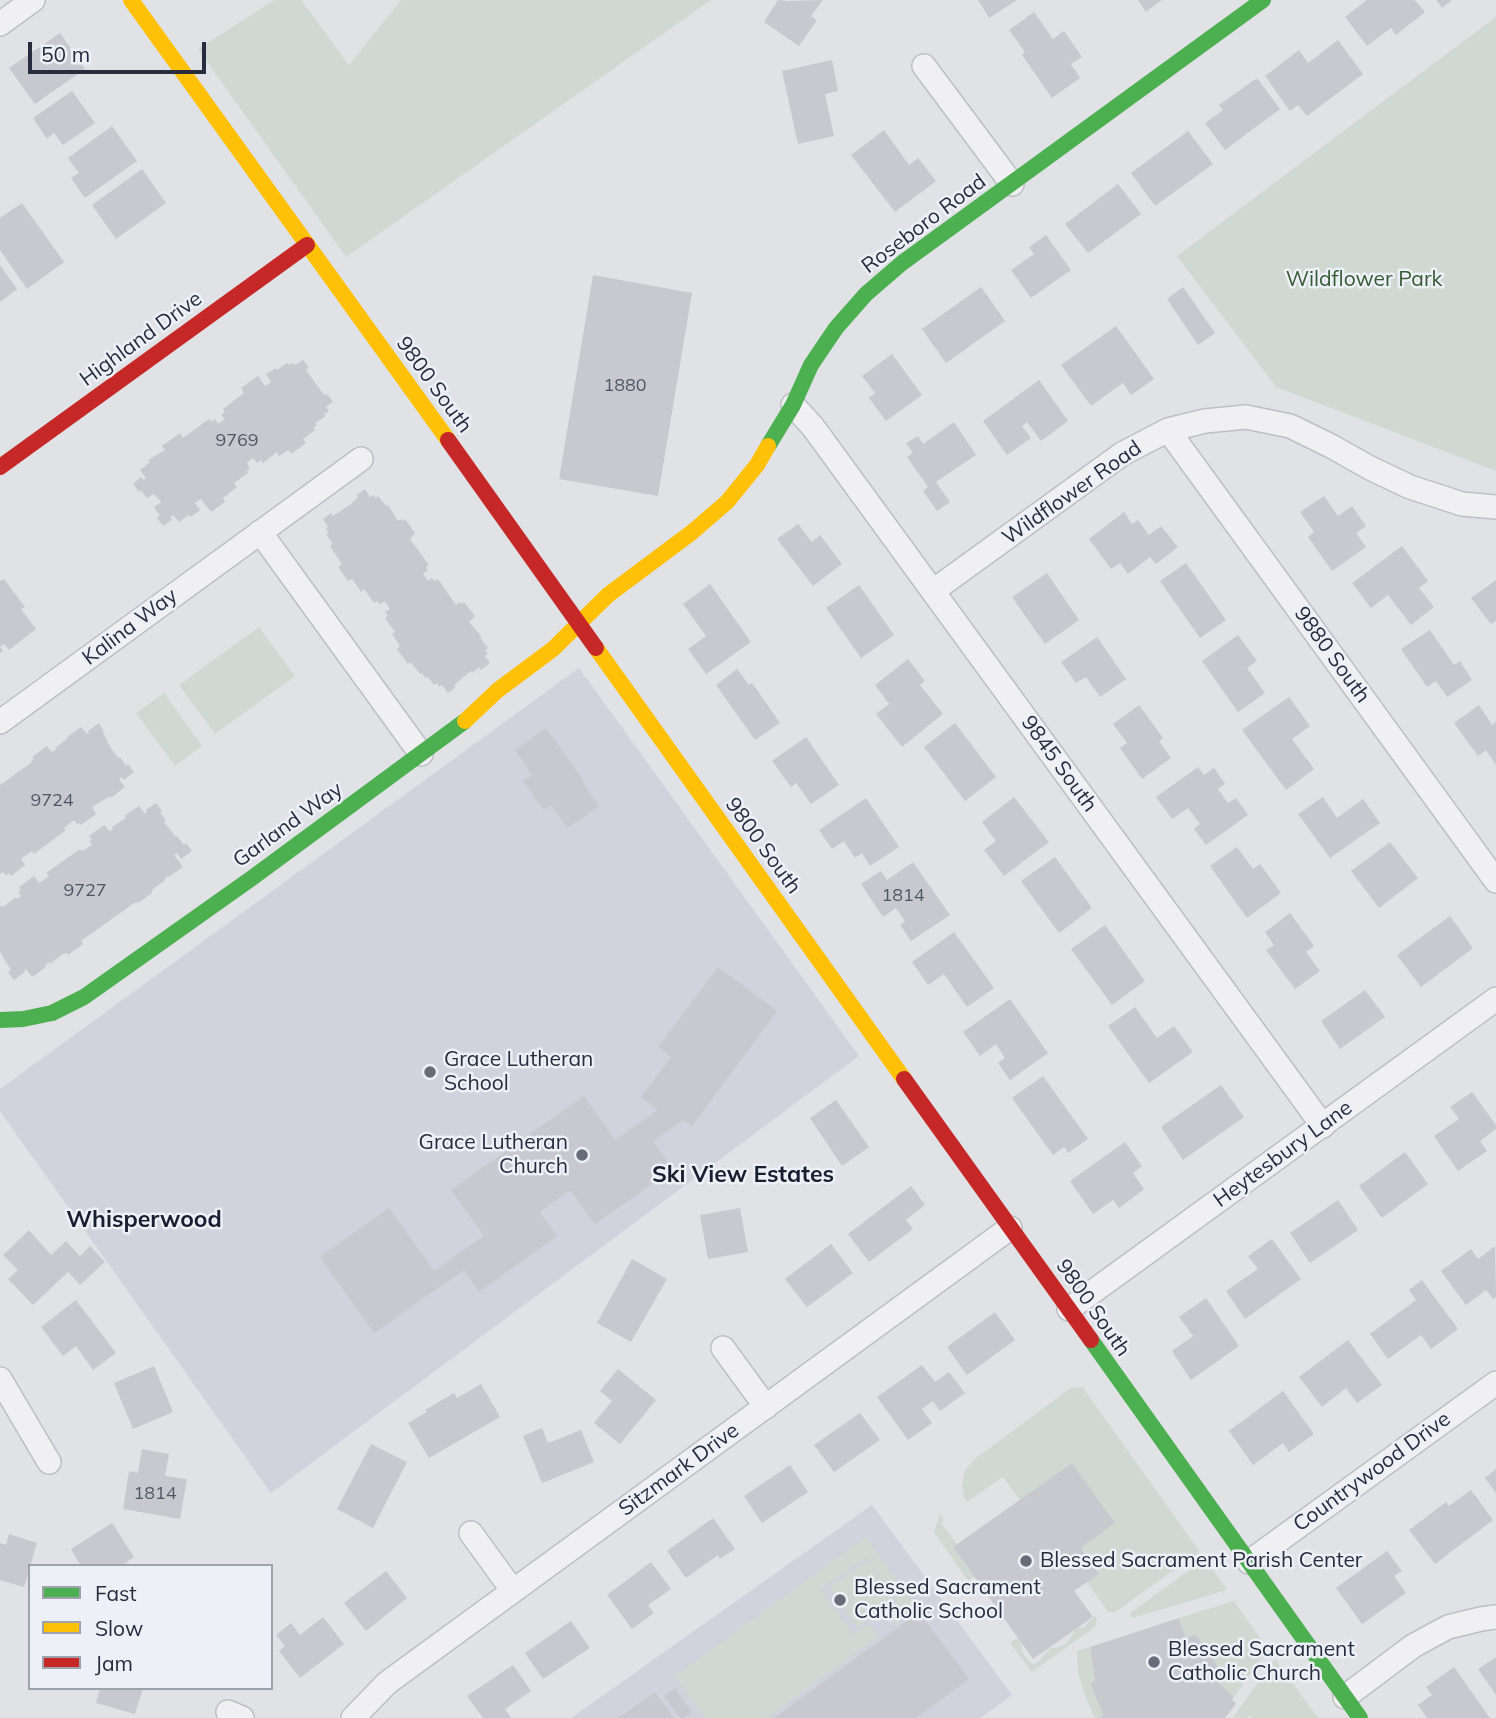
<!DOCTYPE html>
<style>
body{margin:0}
#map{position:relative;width:1496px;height:1718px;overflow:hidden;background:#e0e2e6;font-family:Mulish,sans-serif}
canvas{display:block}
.legend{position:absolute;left:28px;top:1564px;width:245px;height:126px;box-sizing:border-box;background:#edf0f6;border:2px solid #9ea2ad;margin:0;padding:9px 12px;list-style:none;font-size:21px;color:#272d3f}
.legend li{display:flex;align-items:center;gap:14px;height:35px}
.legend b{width:35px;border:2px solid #9ea2ad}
.scale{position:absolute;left:28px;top:42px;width:178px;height:32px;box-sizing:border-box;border:4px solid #272d3f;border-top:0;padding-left:9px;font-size:21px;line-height:24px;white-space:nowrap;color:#272d3f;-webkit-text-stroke:5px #edf0f6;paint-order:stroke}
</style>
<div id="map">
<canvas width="1496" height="1718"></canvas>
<ul class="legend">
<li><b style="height:9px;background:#4caf50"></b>Fast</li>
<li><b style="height:9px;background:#ffc107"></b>Slow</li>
<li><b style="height:9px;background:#c62828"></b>Jam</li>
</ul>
<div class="scale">50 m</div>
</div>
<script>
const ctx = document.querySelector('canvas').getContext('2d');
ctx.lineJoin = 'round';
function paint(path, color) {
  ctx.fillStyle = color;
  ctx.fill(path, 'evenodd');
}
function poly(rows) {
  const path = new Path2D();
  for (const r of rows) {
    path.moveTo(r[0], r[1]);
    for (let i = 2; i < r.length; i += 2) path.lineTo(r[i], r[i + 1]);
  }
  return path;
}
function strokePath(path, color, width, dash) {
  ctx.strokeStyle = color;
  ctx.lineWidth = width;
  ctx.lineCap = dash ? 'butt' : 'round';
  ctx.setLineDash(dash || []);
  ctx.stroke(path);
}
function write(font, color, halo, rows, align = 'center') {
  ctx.font = font + ' Mulish,sans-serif';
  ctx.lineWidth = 5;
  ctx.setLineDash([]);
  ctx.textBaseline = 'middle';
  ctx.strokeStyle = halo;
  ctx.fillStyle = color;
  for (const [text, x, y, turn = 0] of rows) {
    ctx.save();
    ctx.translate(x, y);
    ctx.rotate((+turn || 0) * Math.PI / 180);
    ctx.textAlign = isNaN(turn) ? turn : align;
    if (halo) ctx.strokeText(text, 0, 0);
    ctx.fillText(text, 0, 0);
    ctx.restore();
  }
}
const built = poly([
 [579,668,859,1056,271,1493,0,1111,0,1089],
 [872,1505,1012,1695,981,1718,571,1718]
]);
const green = poly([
 [274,0,301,0,349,65,401,0,711,0,346,257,198,49],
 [1496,17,1496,471,1276,387,1177,256],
 [259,627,295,676,215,734,179,685],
 [164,693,202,746,175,766,136,713],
 [1072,1387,1083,1388,1200,1552,1115,1612,1108,1612,1087,1582,1099,1573,1081,1548,1115,1523,1072,1464,1020,1500,1003,1477,967,1502,964,1497,962,1486,965,1470,976,1458],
 [940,1514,944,1520,941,1523,957,1544,954,1548,974,1577,968,1581,934,1532],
 [866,1537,917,1610,896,1624,886,1610,897,1601,866,1557,820,1589,853,1635,869,1624,878,1636,766,1718,706,1718,675,1676],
 [1205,1559,1227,1590,1132,1618,1130,1613],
 [867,1561,895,1601,858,1628,830,1588],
 [1234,1601,1268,1649,1234,1697,1219,1683,1225,1677,1196,1634,1186,1638,1179,1618],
 [1095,1616,1097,1618,1095,1627,1032,1672,1010,1643,1017,1638,1021,1642,1022,1652,1030,1662,1034,1664,1039,1661,1050,1648,1057,1648,1067,1643,1075,1630,1078,1628,1083,1628],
 [1090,1647,1095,1681,1090,1684,1103,1715,1100,1718,1095,1718,1093,1714,1084,1693,1078,1672,1077,1651],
 [1275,1659,1318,1718,1252,1718,1250,1716,1246,1718,1233,1717]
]);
const building = poly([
 [778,0,787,1,823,0,811,16,817,20,799,46,764,22],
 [978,0,1017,0,989,18],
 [1138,0,1162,0,1146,12],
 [1367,0,1415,0,1425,12,1396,35,1391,28,1367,46,1345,17],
 [1436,0,1452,0,1442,8],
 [1034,12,1053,39,1064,31,1082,57,1071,64,1080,78,1052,98,1022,55,1025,52,1009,30],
 [60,33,85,69,35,104,9,68],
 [1338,40,1363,74,1307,116,1298,105,1290,111,1265,76,1299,50,1308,63],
 [832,60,838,91,825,94,834,136,798,144,782,71],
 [1257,78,1280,109,1225,150,1205,123,1223,110,1219,105],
 [72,91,95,123,63,145,54,133,47,139,33,118],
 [112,126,137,161,85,198,71,178,79,173,68,158],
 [884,130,909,165,918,158,936,181,895,212,851,155],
 [1188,131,1213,164,1155,206,1131,173],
 [142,169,166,203,116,239,92,205],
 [1118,184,1141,214,1088,253,1065,224],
 [22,203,64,262,27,289,0,250,0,218],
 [1046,235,1071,270,1031,298,1011,270,1034,254,1029,247],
 [0,265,17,289,0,302],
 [593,275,692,293,658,496,559,479],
 [981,287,1005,321,946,363,922,329],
 [1183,287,1215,333,1198,345,1167,299],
 [1116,326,1154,379,1131,395,1123,383,1091,406,1061,365],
 [892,354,922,395,886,421,869,398,875,393,862,376],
 [303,360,309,368,306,370,319,388,325,396,327,394,333,402,326,407,329,411,324,414,326,416,315,423,317,425,313,428,315,430,303,439,306,443,291,454,288,450,279,456,277,452,263,463,261,460,257,463,253,458,247,463,250,468,247,470,248,473,234,483,237,487,223,498,225,502,211,512,201,499,195,503,200,510,191,517,189,515,179,522,173,515,170,517,172,520,163,526,157,518,160,516,154,507,161,502,154,494,147,498,141,490,139,492,133,484,141,477,143,480,146,478,140,470,150,462,148,460,165,450,162,446,180,433,183,438,209,419,211,422,215,419,218,424,225,419,221,415,225,412,223,409,244,393,241,388,258,376,265,386,271,382,266,374,276,368,277,370,287,363,289,365,293,363,295,365],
 [1039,380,1068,421,1041,441,1027,422,1022,426,1031,438,1007,455,983,421],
 [954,422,976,455,936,482,950,502,937,511,923,491,928,487,907,457,913,453,906,443,918,436,923,444],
 [365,489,370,497,373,495,376,498,378,496,386,506,388,505,398,521,401,519,403,521,405,519,415,533,410,539,429,565,426,567,428,570,423,574,428,581,432,578,435,581,438,579,456,605,460,602,462,604,464,602,475,616,469,622,482,637,480,638,488,648,485,650,488,653,485,656,490,663,481,670,479,667,472,673,471,671,454,685,456,687,448,693,442,685,439,687,437,683,434,685,427,676,425,678,422,673,420,674,412,664,410,662,408,664,397,649,400,646,392,634,395,632,385,618,388,616,385,612,390,609,385,601,380,604,377,601,374,603,364,589,361,592,353,580,351,579,348,581,338,567,341,565,341,562,332,550,333,550,330,546,333,544,326,534,329,533,326,529,328,527,323,519,331,513,333,516,351,504,358,497,357,495],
 [1324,496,1338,516,1352,506,1366,526,1356,533,1366,547,1332,571,1308,537,1314,532,1300,512],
 [1124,512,1132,524,1138,520,1149,535,1161,526,1178,547,1156,564,1150,557,1128,574,1120,563,1111,569,1089,539],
 [798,524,812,542,820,535,842,564,813,586,777,539],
 [1402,546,1428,581,1419,588,1434,607,1411,625,1388,595,1371,608,1352,583],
 [1186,563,1226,620,1200,638,1160,581],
 [1047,573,1079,620,1045,644,1012,597],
 [4,579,25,607,21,609,36,629,9,650,4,644,0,647,3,651,0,653,0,581],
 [1496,580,1496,621,1491,624,1471,598],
 [710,584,751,642,706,674,688,649,706,636,683,604],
 [859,585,894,635,861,658,826,608],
 [1430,630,1454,665,1460,661,1472,680,1447,697,1436,681,1427,687,1401,649],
 [1238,635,1257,661,1247,668,1265,693,1238,712,1202,661],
 [1097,637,1126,679,1100,697,1086,677,1076,683,1061,662],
 [908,659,925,681,920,685,943,714,902,747,876,714,889,704,875,685],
 [737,669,749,685,752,683,780,723,755,740,716,685],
 [1289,697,1310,726,1292,739,1314,769,1286,790,1242,730],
 [1139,705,1163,738,1159,741,1171,758,1142,779,1120,748,1127,743,1113,724],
 [1479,705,1492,725,1496,722,1496,765,1486,750,1478,756,1454,723],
 [99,723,104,732,103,733,108,741,107,742,118,758,120,757,126,766,128,764,134,772,124,780,122,777,119,779,125,787,111,798,110,796,92,807,96,814,81,825,80,823,77,824,74,820,64,828,66,830,34,854,32,851,21,859,25,865,11,876,9,873,6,876,3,872,0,874,0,785,32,762,31,761,34,759,32,757,47,746,52,752,56,750,55,748,68,738,67,737,81,727,87,734,89,733,88,731],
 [955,723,996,777,965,801,924,747],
 [546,728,584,781,582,782,599,806,568,828,551,805,544,810,523,781,532,775,515,750],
 [806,737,839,785,811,804,796,783,791,787,772,761],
 [1198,767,1204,775,1214,768,1225,784,1218,789,1228,803,1236,798,1248,815,1206,845,1194,829,1200,824,1188,808,1172,819,1156,797],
 [1014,797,1049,842,1004,876,984,850,996,841,982,822],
 [1323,797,1337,818,1363,799,1380,823,1330,858,1298,814],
 [866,798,899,847,870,866,862,853,855,858,844,841,832,849,819,830],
 [156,803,162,811,160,812,166,821,164,822,176,837,177,836,184,845,186,843,192,851,181,859,177,853,174,855,183,867,169,877,168,876,165,878,165,880,152,890,152,893,138,903,137,902,134,903,81,941,83,944,68,955,67,953,63,954,50,964,49,962,45,965,46,967,32,977,26,969,24,970,25,972,14,980,8,972,11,970,0,952,0,907,2,905,3,907,16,897,17,899,21,896,18,892,21,890,19,887,34,876,39,883,49,876,46,873,80,849,82,851,92,845,89,841,92,839,89,836,104,825,110,831,113,829,112,827,126,818,124,816,139,806,145,814,147,812,146,810],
 [1390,842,1418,878,1379,908,1351,871],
 [1237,847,1253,869,1260,864,1281,893,1247,918,1210,866],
 [1055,857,1092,908,1059,933,1021,881],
 [913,862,950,915,911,941,900,925,905,921,896,908,883,917,861,884,881,871,887,880],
 [1290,913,1314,946,1306,952,1320,971,1295,989,1266,950,1274,945,1265,932],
 [1450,916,1473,948,1421,987,1397,955],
 [1105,925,1145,981,1112,1005,1071,949],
 [954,932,994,988,967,1007,944,974,928,985,912,962],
 [718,967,777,1011,692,1126,683,1120,653,1141,673,1169,595,1224,570,1190,540,1212,557,1236,479,1292,464,1270,374,1333,320,1257,389,1208,434,1271,484,1236,451,1190,584,1096,615,1140,658,1110,641,1097,671,1057,658,1047],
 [1365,990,1385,1017,1340,1049,1321,1021],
 [1010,999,1048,1053,1010,1080,998,1063,1005,1058,996,1044,980,1056,963,1032],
 [1135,1007,1157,1038,1174,1026,1193,1052,1149,1083,1108,1026],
 [1043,1076,1088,1139,1068,1153,1064,1147,1053,1155,1012,1098],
 [1221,1085,1244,1117,1183,1160,1161,1127],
 [1472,1092,1496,1125,1496,1129,1480,1141,1487,1151,1458,1171,1434,1136,1459,1119,1450,1107],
 [836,1100,869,1147,842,1166,810,1118],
 [1125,1142,1142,1166,1133,1173,1144,1189,1119,1208,1113,1200,1093,1214,1070,1181],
 [1405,1152,1428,1184,1382,1218,1359,1186],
 [911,1186,925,1205,906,1220,913,1229,869,1262,848,1234],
 [1338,1200,1358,1230,1310,1263,1290,1233],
 [740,1208,748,1252,708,1259,700,1215],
 [29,1230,51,1255,66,1241,80,1256,90,1246,105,1262,80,1285,68,1272,33,1305,8,1279,18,1270,3,1255],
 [1272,1239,1301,1279,1245,1319,1226,1291,1258,1269,1248,1256],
 [831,1244,853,1273,807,1307,785,1279],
 [1495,1246,1496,1297,1493,1299,1486,1290,1466,1305,1441,1271,1471,1249,1478,1259],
 [632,1259,667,1279,631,1342,597,1323],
 [1422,1280,1458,1329,1431,1349,1421,1335,1388,1359,1370,1334,1416,1300,1409,1290],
 [1206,1298,1239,1346,1191,1380,1172,1351,1193,1336,1179,1317],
 [76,1300,116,1353,93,1370,76,1346,63,1356,41,1327],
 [995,1312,1015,1340,967,1375,947,1347],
 [1348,1340,1382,1385,1357,1403,1346,1388,1322,1407,1299,1377],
 [922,1365,935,1382,949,1372,965,1393,940,1411,933,1401,922,1409,932,1423,908,1440,877,1397],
 [154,1366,173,1412,133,1429,114,1383],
 [618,1369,656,1400,620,1444,594,1423,612,1401,600,1391],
 [481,1384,500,1417,429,1458,408,1423,427,1412,425,1410,454,1393,457,1398],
 [1283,1391,1314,1434,1289,1452,1283,1443,1253,1465,1229,1431],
 [860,1413,880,1440,834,1472,814,1445],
 [542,1428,548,1443,581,1430,594,1462,542,1483,523,1436],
 [371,1444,407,1462,373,1528,337,1509],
 [142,1449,169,1454,165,1476,187,1479,180,1519,123,1509,129,1471,138,1473],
 [1072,1463,1115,1523,1081,1548,1099,1574,1074,1591,1093,1617,1033,1659,953,1547],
 [790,1465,808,1492,762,1523,744,1496],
 [1496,1469,1496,1493,1485,1478],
 [1471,1490,1493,1520,1435,1564,1409,1530,1446,1502,1449,1506],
 [713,1518,735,1549,720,1559,718,1555,686,1578,667,1551],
 [112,1523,134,1557,121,1566,81,1566,71,1549],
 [9,1534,37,1543,24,1587,0,1580,0,1543,6,1545],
 [1387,1551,1402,1571,1394,1576,1406,1593,1362,1624,1336,1588],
 [651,1562,671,1589,648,1605,654,1613,632,1629,607,1595],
 [386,1571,407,1598,366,1631,344,1603],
 [919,1612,969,1679,916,1718,774,1718],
 [323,1617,344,1644,300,1678,279,1651,285,1646,276,1635,291,1623,300,1635],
 [1179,1618,1186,1638,1196,1634,1225,1677,1219,1683,1234,1697,1232,1699,1236,1704,1225,1718,1100,1718,1103,1715,1090,1683,1095,1681,1090,1647],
 [571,1621,590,1648,543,1679,525,1653],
 [1496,1657,1496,1695,1478,1669],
 [513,1665,531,1691,505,1709,511,1718,483,1718,467,1696],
 [1454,1667,1490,1718,1427,1718,1418,1705,1432,1695,1426,1687],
 [100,1688,143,1688,135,1714,96,1703],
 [675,1688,692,1712,684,1718,680,1718,664,1696],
 [655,1692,674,1718,618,1718]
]);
const street = poly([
 [0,24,33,0],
 [924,66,1012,184],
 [793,405,813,427,1323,1126],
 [1168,430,1496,881],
 [260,532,421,754],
 [933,591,1122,454,1168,430,1205,421,1246,417,1290,426,1331,446,1370,468,1410,487,1462,504,1496,507],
 [0,722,361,459],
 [1069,1309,1496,999],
 [723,1348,766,1407],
 [0,1379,49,1462],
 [471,1533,513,1591],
 [1249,1562,1496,1383],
 [1345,1697,1413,1646,1448,1627,1481,1619,1496,1617],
 [228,1712,242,1718],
 [353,1718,387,1683,1010,1228]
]);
const fast = poly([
 [768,446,793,405,811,365,836,328,866,294,902,263,1263,0],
 [0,1020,23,1019,52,1013,84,997,252,878,465,721],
 [1091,1340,1360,1718]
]);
const slow = poly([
 [131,0,448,440],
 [596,648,904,1079],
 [465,721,498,690,553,649,608,595,691,533,727,502,757,465,768,446]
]);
const jam = poly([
 [448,440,596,648],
 [0,467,307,245],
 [904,1079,1091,1340]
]);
const markers = [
 [430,1072,7,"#686c79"],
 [582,1155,7,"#686c79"],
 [1026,1561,7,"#686c79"],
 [840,1600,7,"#686c79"],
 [1154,1662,7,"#686c79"]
];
const numberNames = [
 ["1880",625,386],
 ["9769",237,441],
 ["9724",52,801],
 ["9727",85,891],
 ["1814",903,896],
 ["1814",155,1494]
];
const streetNames = [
 ["Roseboro Road",924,224,-37],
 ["Highland Drive",141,339,-36],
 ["9800 South",434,385,54],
 ["Wildflower Road",1072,493,-35],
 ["Kalina Way",130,627,-37],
 ["9880 South",1332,655,54],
 ["9845 South",1059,764,54],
 ["Garland Way",288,825,-36],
 ["9800 South",763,846,54],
 ["Heytesbury Lane",1283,1154,-36],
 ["9800 South",1093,1308,55],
 ["Sitzmark Drive",679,1470,-36],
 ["Countrywood Drive",1372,1472,-36]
];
const parkNames = [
 ["Wildflower Park",1364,280]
];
const poiNames = [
 ["Grace Lutheran",444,1060],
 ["School",444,1084],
 ["Grace Lutheran",568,1143,"right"],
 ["Church",568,1167,"right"],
 ["Blessed Sacrament Parish Center",1040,1561],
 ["Blessed Sacrament",854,1588],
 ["Catholic School",854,1612],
 ["Blessed Sacrament",1168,1650],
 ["Catholic Church",1168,1674]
];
const neighbourhoodNames = [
 ["Ski View Estates",743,1175],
 ["Whisperwood",144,1220]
];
paint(built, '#d0d3db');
paint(green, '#cfd9d1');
paint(building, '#c7c9ce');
strokePath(street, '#bdbfc3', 26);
strokePath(street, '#f0f0f2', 23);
strokePath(fast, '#4caf50', 16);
strokePath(slow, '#ffc107', 16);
strokePath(jam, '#c62828', 16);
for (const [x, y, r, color] of markers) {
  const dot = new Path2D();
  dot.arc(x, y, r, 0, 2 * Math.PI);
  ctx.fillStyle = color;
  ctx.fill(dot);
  strokePath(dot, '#edf0f6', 2.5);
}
write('18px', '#515664', null, numberNames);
write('21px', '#272d3f', '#edf0f6', streetNames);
write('21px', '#365b34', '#edf0f6', parkNames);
write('21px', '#272d3f', '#edf0f6', poiNames, 'left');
write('bold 23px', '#191e30', '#edf0f6', neighbourhoodNames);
</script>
